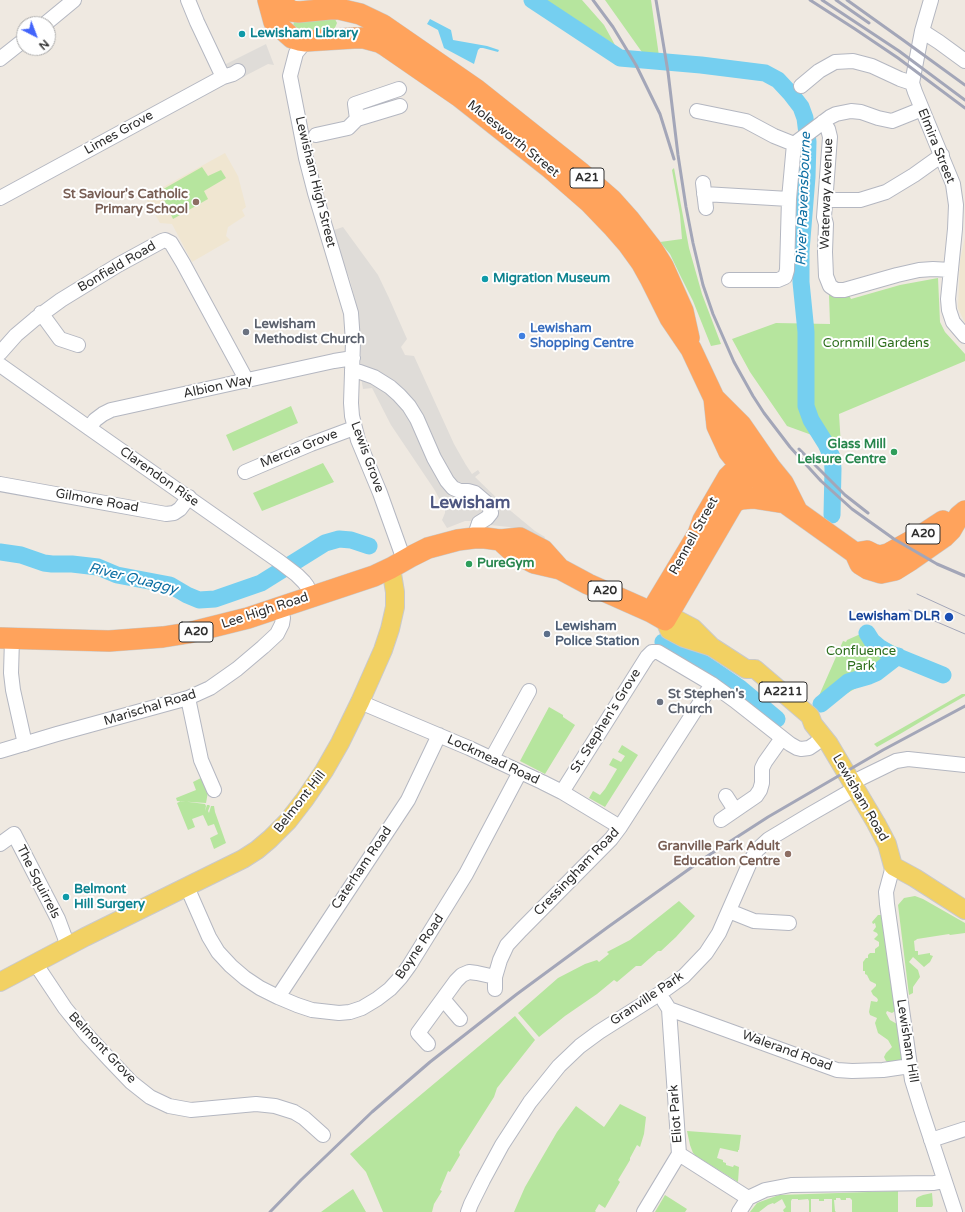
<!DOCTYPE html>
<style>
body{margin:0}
#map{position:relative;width:965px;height:1212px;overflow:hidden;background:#efe9e1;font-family:"Varela Round",sans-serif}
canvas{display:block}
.north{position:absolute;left:16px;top:16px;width:40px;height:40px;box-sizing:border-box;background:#fff;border:1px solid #ababab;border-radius:50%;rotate:138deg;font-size:11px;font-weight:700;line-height:16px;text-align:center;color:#2e2e2e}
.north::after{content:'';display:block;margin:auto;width:14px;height:18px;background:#4264fb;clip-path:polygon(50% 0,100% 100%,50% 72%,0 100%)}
</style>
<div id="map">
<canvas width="965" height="1212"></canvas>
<div class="north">N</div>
</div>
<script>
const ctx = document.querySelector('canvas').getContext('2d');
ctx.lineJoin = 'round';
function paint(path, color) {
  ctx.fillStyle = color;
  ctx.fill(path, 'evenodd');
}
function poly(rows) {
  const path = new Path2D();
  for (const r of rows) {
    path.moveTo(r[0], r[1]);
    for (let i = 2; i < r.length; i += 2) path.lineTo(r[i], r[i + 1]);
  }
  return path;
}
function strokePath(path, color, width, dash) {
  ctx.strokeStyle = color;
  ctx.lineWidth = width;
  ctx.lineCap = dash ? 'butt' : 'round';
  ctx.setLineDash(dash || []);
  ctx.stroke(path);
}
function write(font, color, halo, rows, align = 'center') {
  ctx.font = font + ' "Varela Round",sans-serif';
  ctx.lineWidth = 4;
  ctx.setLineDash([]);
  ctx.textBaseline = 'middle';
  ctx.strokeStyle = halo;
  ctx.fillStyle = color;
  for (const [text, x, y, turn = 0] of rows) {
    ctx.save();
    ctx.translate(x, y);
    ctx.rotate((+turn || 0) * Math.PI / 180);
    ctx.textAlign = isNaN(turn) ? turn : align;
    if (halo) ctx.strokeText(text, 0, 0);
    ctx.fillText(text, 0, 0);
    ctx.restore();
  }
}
const education = poly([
 [225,153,238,176,246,207,242,210,245,216,228,227,226,236,230,240,192,262,172,224,160,223,145,197],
 [965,237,965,323,958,308,960,261]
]);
const green = poly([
 [546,0,582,0,604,25,615,45],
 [605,0,651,0,659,56,644,55],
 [334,17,337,23,334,30,304,35,293,27,294,21],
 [202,167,208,176,221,170,226,178,204,191,208,199,173,219,160,191],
 [674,168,689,248,702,294,721,344,711,346,693,301,681,277,670,254,660,242,682,239,680,215,672,170],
 [938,278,940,322,945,332,965,354,965,361,839,414,841,446,835,449,809,434,787,426,750,372,732,339,776,323,830,324,829,295,848,293,851,299,900,285],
 [291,406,298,423,233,451,226,435],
 [323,463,334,482,262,511,253,493],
 [865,632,905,651,900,663,823,707,818,698,843,641,846,642,847,640],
 [962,694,965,694,965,696,937,712,900,734,877,747,874,744],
 [549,707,563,715,563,717,575,725,545,774,520,761],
 [622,745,638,755,605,807,589,798,593,791,600,795,605,789,617,769,609,765,613,758,621,762,625,756,618,752],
 [203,777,208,792,206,803,177,801,176,798,196,790,193,782],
 [181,801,205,804,206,806,205,811,207,805,209,805,210,806,208,811,209,813,211,806,214,806,215,812,226,843,214,849,210,838,218,834,214,824,208,826,203,815,192,819,195,827,188,830,177,803],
 [915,896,923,899,965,923,965,933,950,935,949,934,917,939,916,940,914,941,915,951,918,951,918,955,930,953,930,955,933,956,930,962,924,967,913,957,909,962,918,970,920,977,913,987,913,993,909,995,898,905,904,898],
 [679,901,695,916,676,937,661,951,658,951,641,966,636,966,617,982,614,980,597,994,565,1016,539,1037,518,1013,558,978,585,964,597,960,599,962,609,954,607,952,630,940],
 [878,915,882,915,885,930,884,933,886,936,891,958,888,962,890,968,889,970,893,980,891,985,893,988,892,992,894,995,895,1011,892,1013,887,1011,886,1013,890,1020,897,1024,900,1046,903,1053,904,1061,891,1064,886,1061,884,1057,886,1053,892,1047,888,1040,878,1033,875,1023,877,1018,870,1015,869,1012,871,1001,877,1002,878,1000,877,998,873,995,871,991,876,986,876,984,870,981,867,975,865,974,865,971,863,971,863,962,866,958,868,958,868,955,870,953,875,953,875,949,879,946,879,942,874,939,878,935,877,933,873,931,876,927,875,923,873,924,872,922],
 [515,1016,535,1040,497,1088,494,1097,459,1152,460,1155,450,1172,448,1171,440,1190,442,1191,434,1204,432,1212,383,1212,366,1172,350,1154],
 [620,1104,646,1117,644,1134,640,1147,637,1145,630,1158,630,1160,618,1180,620,1182,605,1208,599,1204,595,1211,596,1212,514,1212,525,1187,543,1156,557,1132,576,1106,604,1127],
 [687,1131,741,1135,739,1150,738,1150,738,1152,720,1148,717,1158,723,1160,723,1162,726,1163,726,1165,733,1167,734,1165,739,1167,738,1182,696,1156,693,1153,690,1145],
 [353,1189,366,1212,321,1212,336,1201],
 [898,1191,898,1212,850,1212,852,1212,852,1200,850,1198,846,1198,846,1200,841,1200,840,1198,836,1198,836,1200,834,1200,835,1211,836,1212,832,1212,832,1199,824,1199,824,1201,819,1201,819,1199,811,1199,811,1212,809,1212,809,1201,808,1199,798,1200,798,1199,792,1199,791,1201,791,1212,784,1212,783,1210,786,1207,782,1199,774,1204,773,1203,768,1205,759,1212,750,1212,757,1203,779,1195],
 [932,1193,933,1205,932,1207,916,1207,916,1199,918,1197,923,1195],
 [665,1195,687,1209,685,1212,655,1212]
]);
const plaza = poly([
 [266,44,274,65,268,64,241,78,237,69,228,73,224,65],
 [343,227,378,275,389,298,407,339,401,347,405,355,414,356,454,444,466,465,472,474,478,470,480,473,475,477,506,507,535,531,545,537,542,543,517,529,509,527,481,524,471,521,465,521,447,528,442,520,445,513,445,509,434,489,391,425,372,388,363,389,360,372,361,356,361,340,355,300,350,280,331,231]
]);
const water = poly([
 [430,19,451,30,453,40,487,46,499,50,498,52,483,48,480,48,478,50,474,64,444,48,438,30,427,24]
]);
const river = poly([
 [532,0,620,58,701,65,765,73,778,80,791,94,801,107,805,118,808,142,807,177,801,251,801,282,806,332,806,406,811,420,826,444,832,457,833,469,832,515],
 [0,552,21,555,44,563,52,564,72,564,98,567,117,575,170,585,187,595,199,600,215,599,261,583,325,543,339,539,351,540,369,546],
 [867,633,872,641,879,647,889,653,943,675],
 [663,642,705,664,721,675,740,688,777,719],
 [821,704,848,682,869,676,876,673,898,656]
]);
const minor = poly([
 [188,0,197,22,223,77],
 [931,0,922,31,912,83,915,92,953,184,956,205,955,229,948,299,949,310,953,322,965,336],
 [45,24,74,0],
 [922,31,939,42,965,61],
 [306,41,296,53,290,76,306,158,315,193,351,313,353,342,351,403,352,416,358,440,380,493,404,560],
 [0,59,24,40],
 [801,86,819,71,835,62,853,61,872,66,900,79,912,83],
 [697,111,746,121,774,136,794,144],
 [357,119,400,106],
 [823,122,828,129,830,137,824,217,826,224,825,252,826,276,830,286,836,290,844,290,897,275,919,270,933,269,951,270],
 [316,135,348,128,357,119,355,104,399,89],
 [794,144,830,117,836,114,851,111,861,112,878,118,892,121,922,109],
 [703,183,706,208],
 [704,194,789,199],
 [0,198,223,77,233,74,238,71],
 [826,200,860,200,886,192,914,175,942,155],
 [729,280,778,280,785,277,787,270,789,199,794,144],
 [41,313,60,339,78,345],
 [0,353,16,335,35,319,61,300,118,265,162,241,165,240,171,243,183,263,247,381],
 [0,365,89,428,280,562,297,575,304,582,307,586,311,597],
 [352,370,360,372,374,377,390,387,399,395,409,406,417,419,434,458,447,481,453,488,460,491,468,491,475,493,489,505,491,513,487,518,479,523,474,538],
 [89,428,95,420,103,414,111,410,334,361,353,358],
 [245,472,311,444,354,428],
 [0,484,166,514,174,513,180,509,189,497],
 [12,639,11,673,13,690,25,744],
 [188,698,201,760,214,790],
 [360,702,469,748,542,782,562,792,620,827],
 [0,751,57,734,188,698,210,688,237,669,263,647,277,634,282,624,283,618,280,607],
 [492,758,529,691],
 [853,782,896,761,908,759,965,765],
 [562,792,647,657,652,652,658,652,712,684,734,700,790,744,797,748,801,749,809,748,815,744,823,737],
 [726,796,735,810],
 [721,820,756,796,760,790,762,783,762,768,765,762,782,738],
 [0,844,14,834,58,919,68,946],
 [893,866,886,892,887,904,912,1080,921,1109,955,1212],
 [187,887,209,937,218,952,231,966,245,978,260,988,278,997,297,1005,312,1010,339,1013,350,1012,362,1008,377,999,390,989,401,977,409,966,466,874,520,772],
 [729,911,754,921,789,923],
 [35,963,65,1008,86,1034,110,1060,131,1082,150,1097,169,1106,191,1110,256,1104,275,1106,294,1112,304,1118,323,1135],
 [495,989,495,977,500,960,507,945,521,930,611,839,620,827,712,684],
 [278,997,408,800,439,735],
 [443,999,460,1019],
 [664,1001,669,1009,679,1154],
 [669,1009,837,1070,852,1071,883,1070,910,1066],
 [428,1044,418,1033,456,981,462,975,469,972,477,973,495,977],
 [931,1140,965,1129],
 [679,1154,748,1198],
 [468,1212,471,1204,483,1180,502,1145,530,1102,559,1066,580,1046,599,1032,659,994,684,976,706,953,719,933,751,860,757,850,769,839,809,815,856,788],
 [644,1212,679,1154],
 [739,1212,748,1198,765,1190,791,1185,934,1183,944,1181]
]);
const major = poly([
 [712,647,684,638,669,630,665,620,676,619,693,628,712,647,746,669,755,669,810,716,813,724,829,744,876,823,887,844,893,866,915,878,965,910],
 [0,982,85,937,243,859,257,850,270,839,288,821,305,799,324,771,340,743,360,702,383,650,390,629,395,607,395,592,391,568]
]);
const highway = poly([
 [268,0,274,22,292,38,299,40,306,41,354,38,364,38,379,42,386,46,460,97,550,168,589,202,614,228,628,244,641,262,651,280,670,318,691,349,714,398,741,425,770,467,783,483,797,511],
 [280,0,286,7,291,11,299,12,330,9,339,9,360,14,383,25,477,90,580,172,612,200,629,219,653,250,663,266,683,311,689,338],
 [714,398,717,426,729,452,733,457,772,490,785,503,855,553],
 [734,502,741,499,753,498,785,503],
 [500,540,513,552,534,563,560,569,588,584,651,612,665,620,734,502,742,486,744,475,742,453,731,425],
 [855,553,860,564,868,569,881,573,895,570,911,560,944,537,951,530,959,516,965,511],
 [855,553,867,551,873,554,880,556,888,554,920,536,943,521],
 [651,612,698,534,703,520,728,477,732,473,743,466,754,464],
 [0,638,109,641,163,637,188,633,248,618,374,576,391,568,412,556,428,548,458,540,474,538,485,538,500,540,520,538,543,550,560,569]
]);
const tram = poly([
 [917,594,965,616],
 [909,610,965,634]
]);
const rail = poly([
 [593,0,613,27,636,65,660,114,674,159],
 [656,0,668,72,678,155,686,207,693,243,703,285,713,314,734,362,753,396,764,413,790,447,821,481,852,509,894,539,937,564,965,576],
 [810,0,855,29,898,58,965,108],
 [822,0,899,51,965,100],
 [836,0,869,23],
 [847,0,903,40,965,85],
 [799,449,845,495,868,513],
 [270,1212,301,1180,372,1112,430,1062,517,994,608,927,706,857,768,817,883,750,965,706]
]);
const markers = [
 [242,34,4,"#0f9aa8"],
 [196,202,4,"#8d6e63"],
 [485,279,4,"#0f9aa8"],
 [246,332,4,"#6b7280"],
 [522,336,4,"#3f7fe0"],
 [894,452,4,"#2e9e5b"],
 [469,564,4,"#2e9e5b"],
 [949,617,5,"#1a4fb4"],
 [547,634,4,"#5c6f8a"],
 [660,702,4,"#6b7280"],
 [788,854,4,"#8d6e63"],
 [66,897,4,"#0f9aa8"]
];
const shields = [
 [587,178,34],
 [923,534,34],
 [605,591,34],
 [196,632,34],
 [783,692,48]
];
const shieldNames = [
 ["A21",587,178],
 ["A20",923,534],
 ["A20",605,591],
 ["A20",196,632],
 ["A2211",783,692]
];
const cultureNames = [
 ["Lewisham Library",250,34],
 ["Migration Museum",493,279],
 ["Belmont",74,890],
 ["Hill Surgery",74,905]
];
const streetNames = [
 ["Limes Grove",119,133,-29],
 ["Molesworth Street",513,139,39],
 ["Elmira Street",936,146,68],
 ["Lewisham High Street",315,182,76],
 ["Waterway Avenue",827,194,-88],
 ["Bonfield Road",117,267,-30],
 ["Albion Way",218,387,-12],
 ["Mercia Grove",299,449,-22],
 ["Lewis Grove",367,457,70],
 ["Clarendon Rise",159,477,35],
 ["Gilmore Road",97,501,10],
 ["Rennell Street",694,536,-61],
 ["Lee High Road",265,611,-18],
 ["Marischal Road",150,708,-17],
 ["St. Stephen's Grove",606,721,-58],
 ["Lockmead Road",493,760,25],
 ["Lewisham Road",860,798,60],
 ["Belmont Hill",300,802,-52],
 ["Caterham Road",362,868,-56],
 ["Cressingham Road",577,872,-46],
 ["The Squirrels",38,882,63],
 ["Boyne Road",420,947,-56],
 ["Granville Park",647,999,-34],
 ["Lewisham Hill",907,1041,81],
 ["Belmont Grove",102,1048,47],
 ["Walerand Road",787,1051,20],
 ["Eliot Park",676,1114,-94]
];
const educationNames = [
 ["St Saviour's Catholic",188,195],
 ["Primary School",188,210],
 ["Granville Park Adult",780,847],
 ["Education Centre",780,862]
];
const worshipNames = [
 ["Lewisham",254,325],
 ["Methodist Church",254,340],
 ["St Stephen's",668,695],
 ["Church",668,710]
];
const shopNames = [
 ["Lewisham",530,329],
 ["Shopping Centre",530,344]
];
const parkNames = [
 ["Cornmill Gardens",876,344],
 ["Confluence",861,652],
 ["Park",861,667]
];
const leisureNames = [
 ["Glass Mill",886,445],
 ["Leisure Centre",886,460],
 ["PureGym",477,564,"left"]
];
const transitNames = [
 ["Lewisham DLR",940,617]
];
const serviceNames = [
 ["Lewisham",555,627],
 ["Police Station",555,642]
];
const waterNames = [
 ["River Ravensbourne",804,199,-88],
 ["River Quaggy",133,579,14]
];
const districtNames = [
 ["Lewisham",470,504]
];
paint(education, '#f0e6d1');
paint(green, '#b6e59e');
paint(plaza, '#dfdcd8');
paint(water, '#75cff0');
strokePath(river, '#75cff0', 17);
strokePath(minor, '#b4b7c1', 16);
strokePath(major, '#c9c9c9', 20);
strokePath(highway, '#c9c9c9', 22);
strokePath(minor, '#fff', 14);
strokePath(major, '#f2d163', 18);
strokePath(highway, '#ffa35c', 21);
strokePath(tram, '#a3a6b8', 1);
strokePath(rail, '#a3a6b8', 3);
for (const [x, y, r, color] of markers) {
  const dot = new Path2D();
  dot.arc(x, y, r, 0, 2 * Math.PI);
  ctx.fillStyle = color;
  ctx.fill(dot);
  strokePath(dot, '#fff', 1.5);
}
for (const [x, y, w] of shields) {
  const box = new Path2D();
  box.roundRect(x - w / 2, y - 10, w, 20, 3);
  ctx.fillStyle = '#fff';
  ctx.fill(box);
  strokePath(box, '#2e2e2e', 1);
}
write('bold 12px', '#2e2e2e', null, shieldNames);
write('bold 13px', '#0d838f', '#fff', cultureNames, 'left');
write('13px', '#2e2e2e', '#fff', streetNames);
write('bold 13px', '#785e54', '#fff', educationNames, 'right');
write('bold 13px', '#5b616d', '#fff', worshipNames, 'left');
write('bold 13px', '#366cbe', '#fff', shopNames, 'left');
write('13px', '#2c6e1b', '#fff', parkNames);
write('bold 13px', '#27864d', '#fff', leisureNames, 'right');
write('bold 13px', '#164399', '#fff', transitNames, 'right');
write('bold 13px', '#4e5e75', '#fff', serviceNames, 'left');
write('italic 14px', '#0d6fa3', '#fff', waterNames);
write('bold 17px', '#4d5680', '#fff', districtNames);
</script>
